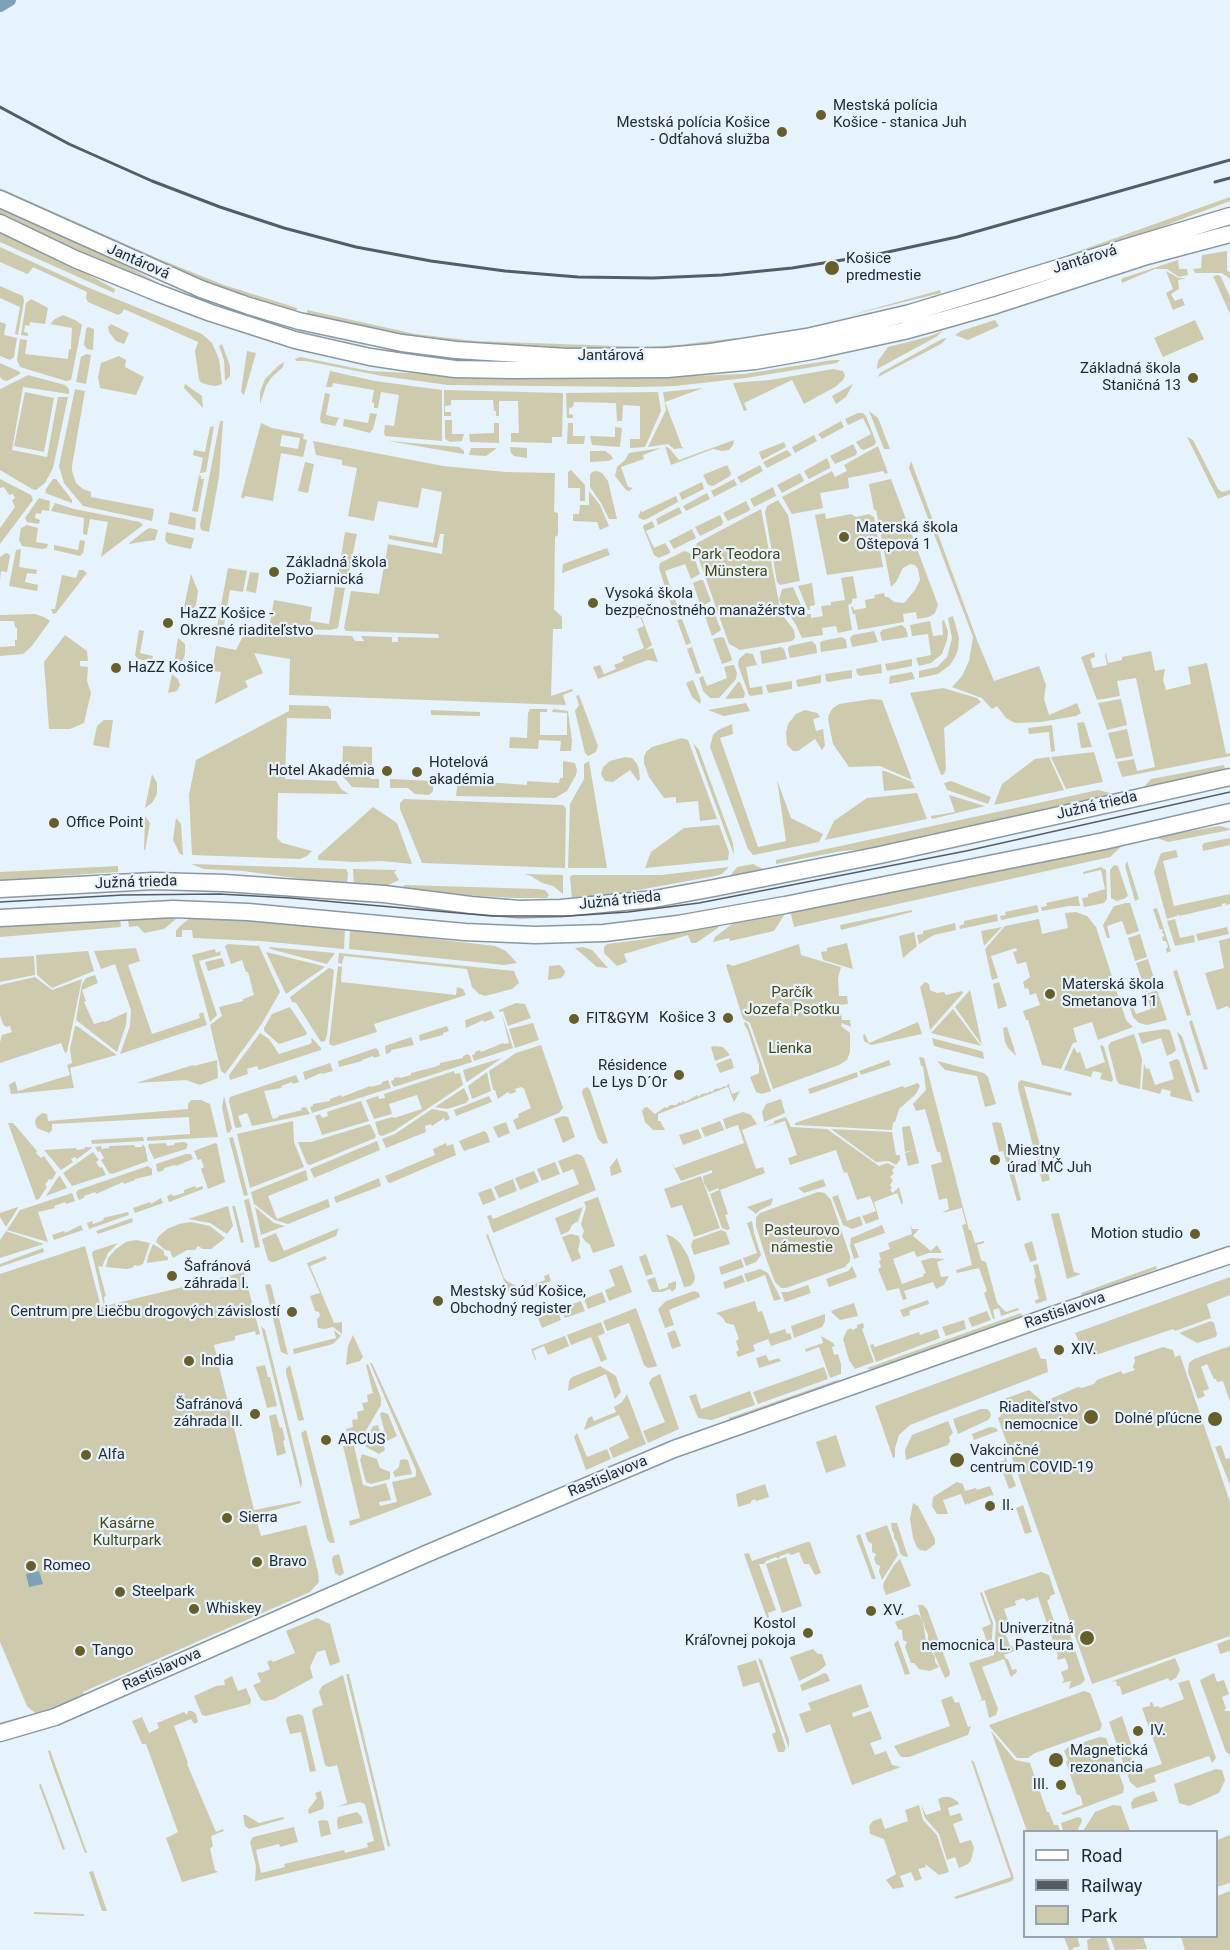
<!DOCTYPE html>
<meta charset="utf-8">
<style>
body{margin:0}
#map{position:relative;width:1230px;height:1950px;overflow:hidden;background:#e6f3fc;font-family:Roboto,sans-serif}
canvas{display:block}
.legend{position:absolute;left:1023px;top:1830px;width:195px;height:108px;box-sizing:border-box;background:#e6f3fc;border:2px solid #98a3aa;margin:0;padding:8px 10px;list-style:none;font-size:18px;color:#242a2f}
.legend li{display:flex;align-items:center;gap:12px;height:30px}
.legend b{width:30px;border:2px solid #98a3aa}
</style>
<div id="map">
<canvas width="1230" height="1950"></canvas>
<ul class="legend">
<li><b style="height:8px;background:#fff"></b>Road</li>
<li><b style="height:8px;background:#555d63"></b>Railway</li>
<li><b style="height:16px;background:#cecaae"></b>Park</li>
</ul>
</div>
<script>
const ctx = document.querySelector('canvas').getContext('2d');
ctx.lineJoin = 'round';
function paint(path, color) {
  ctx.fillStyle = color;
  ctx.fill(path, 'evenodd');
}
function poly(rows) {
  const path = new Path2D();
  for (const r of rows) {
    path.moveTo(r[0], r[1]);
    for (let i = 2; i < r.length; i += 2) path.lineTo(r[i], r[i + 1]);
  }
  return path;
}
function strokePath(path, color, width, dash) {
  ctx.strokeStyle = color;
  ctx.lineWidth = width;
  ctx.lineCap = dash ? 'butt' : 'round';
  ctx.setLineDash(dash || []);
  ctx.stroke(path);
}
function write(font, color, halo, rows, align = 'center') {
  ctx.font = font + ' Roboto,sans-serif';
  ctx.lineWidth = 4.5;
  ctx.setLineDash([]);
  ctx.textBaseline = 'middle';
  ctx.strokeStyle = halo;
  ctx.fillStyle = color;
  for (const [text, x, y, turn = 0] of rows) {
    ctx.save();
    ctx.translate(x, y);
    ctx.rotate((+turn || 0) * Math.PI / 180);
    ctx.textAlign = isNaN(turn) ? turn : align;
    if (halo) ctx.strokeText(text, 0, 0);
    ctx.fillText(text, 0, 0);
    ctx.restore();
  }
}
const green = poly([
 [0,188,159,259,224,285,297,308,296,312,198,279,0,192],
 [1230,197,1230,201,1156,229,1055,262,1054,260],
 [0,207,129,267,177,293,113,268,0,216],
 [0,231,67,263,115,289,114,293,0,242],
 [0,247,87,287,202,334,212,343,219,359,222,384,216,386,209,385,202,383,199,380,195,351,198,342,124,309,122,313,118,315,88,302,86,298,87,292,33,267,28,274,25,273,0,262],
 [1227,251,1227,271,1230,272,1230,279,1222,273,1195,273,1193,269,1201,268,1202,255],
 [1178,260,1179,269,1187,269,1188,275,1179,277,1167,269,1155,269,1122,283,1121,280,1123,278],
 [1166,271,1179,278,1186,278,1178,280,1179,289,1171,294,1175,301,1182,298,1185,305,1173,310,1166,293,1173,289],
 [1218,275,1221,277,1230,297,1230,314,1213,276],
 [0,286,23,296,24,301,18,335,15,334,20,307,0,298],
 [940,290,941,293,851,315,901,301],
 [31,299,48,308,45,324,30,322,29,326,25,325,24,332,28,333,28,336,21,335,26,303],
 [307,310,415,334,475,341,645,347,678,345,736,338,735,341,682,349,614,350,474,344,398,335,307,314],
 [63,315,77,321,82,325,71,380,66,381,20,367,17,360,20,339,27,340,25,354,68,359,69,349,71,349,72,328,50,324,55,319],
 [995,320,999,326,968,340,955,335,961,331],
 [1195,320,1204,339,1163,357,1154,338],
 [0,322,6,324,4,335,17,338,14,357,10,360,0,356],
 [111,324,129,333,124,344,116,341,109,332,108,327],
 [88,327,94,329,93,350,87,349,84,345,86,329],
 [943,331,936,337,877,369,878,361,888,347,927,337],
 [947,338,941,344,878,377,880,373,942,339],
 [222,344,230,366,230,376,225,381,224,360,219,346],
 [350,344,386,351,448,357,538,361,480,363,401,356],
 [247,351,256,353,244,395,241,392],
 [86,354,91,355,86,384,76,382,81,357],
 [119,356,126,360,125,367,144,377,136,395,100,388,98,377,101,363],
 [300,357,369,371,470,376,638,378,744,374,833,360,840,360,837,363,746,378,675,386,639,387,448,385,382,376,306,361,296,361,295,359],
 [284,362,283,367,271,378,266,386,260,404,260,392,265,379,278,366],
 [0,363,20,372,20,374,7,381,3,380,0,377],
 [833,369,843,371,845,375,843,380,835,387,804,404,792,380,744,403,747,410,744,411,733,383,770,380],
 [330,371,375,381,442,390,442,441,385,436,384,432,385,425,394,426,399,395,381,392,378,408,374,408,374,403,372,402,374,390,333,383,332,387,326,387],
 [28,375,65,385,69,389,69,394,23,387,12,450,47,457,58,397,68,397,53,468,45,483,36,490,32,489,0,470,0,389],
 [185,384,202,396,203,408,184,388],
 [853,384,846,397,836,404,832,396],
 [703,388,665,402,682,447,684,448,674,449,668,444,648,447,666,410,663,392],
 [75,389,85,391,72,466,72,471,76,483,83,489,91,492,91,497,154,509,152,521,83,506,64,483,59,466],
 [444,390,563,393,562,437,552,437,552,443,511,442,511,433,519,433,518,401,499,401,499,416,496,416,496,411,494,411,493,400,451,400,451,405,445,406,445,412,451,412,451,416,444,416],
 [25,392,54,398,44,452,14,446],
 [658,392,661,411,645,447,630,448,630,439,640,439,640,406,623,405,622,421,617,421,616,403,574,402,573,407,569,408,569,414,573,415,573,418,567,418,566,393],
 [325,393,330,394,326,415,339,418,335,426,321,423,320,418],
 [869,411,878,418,890,449,884,449],
 [370,413,377,414,373,429,370,433,343,426,344,419,368,423],
 [858,413,863,413,866,416,876,442,875,445,864,450,861,449,856,442,871,434,863,418,848,425,845,419],
 [445,420,452,420,452,434,464,434,462,441,450,442,445,439],
 [220,421,223,421,219,477,209,532,201,530,200,525],
 [841,421,844,427,822,439,818,434],
 [261,423,272,428,304,434,303,439,307,440,303,457,281,453,273,501,245,496,244,499,241,497],
 [282,435,300,438,298,449,280,446],
 [494,423,499,423,499,443,470,442,469,434,494,433],
 [568,423,573,423,573,436,585,436,584,444,567,444],
 [214,426,206,472,200,473,203,458,193,455,194,450,205,452,210,427],
 [615,427,622,428,620,447,592,445,590,436,615,437],
 [814,435,817,441,795,453,792,447],
 [1187,437,1193,440,1218,489,1222,492,1230,490,1230,494,1218,499],
 [734,440,733,445,729,450,722,451,713,449,671,465,665,446,669,448,679,460],
 [313,441,443,466,505,472,555,473,554,512,558,513,558,535,555,537,554,609,562,617,562,629,553,629,551,696,572,689,573,691,563,695,566,705,289,695,290,659,254,653,263,673,245,681,248,687,215,704,221,672,212,671,216,646,236,650,242,638,252,632,352,636,355,641,364,641,361,636,392,637,392,642,398,642,398,637,439,638,438,634,346,631,344,628,351,591,379,594,388,544,442,554,444,534,440,534,437,548,389,539,389,535,433,543,442,492,422,488,418,508,378,501,374,521,348,516,357,468,342,465,342,460,316,455],
 [388,441,459,447,464,451,464,454],
 [784,442,786,447,762,460,759,452],
 [853,444,857,452,856,455,835,464,830,456],
 [878,446,888,473,885,474,883,471,848,478,849,488,820,493,823,508,792,514,782,497,832,471,835,477,847,471,844,465],
 [510,447,527,448,527,458,514,456,511,453],
 [471,448,497,448,486,456,469,455],
 [661,448,643,455,644,459,621,467,628,487,633,488,629,491,626,490,615,476,617,467,625,460,629,453],
 [787,450,792,455,767,468,763,462],
 [590,451,605,451,611,455,613,459,608,461,590,462],
 [827,458,830,465,830,468,809,479,808,478,804,471],
 [911,461,977,640,994,681,1039,666,1046,685,1044,699,1049,715,1077,703,1081,713,1076,716,1041,722,1015,723,1006,718,997,706,992,709,982,698,952,687,962,676,969,661,973,637,909,468],
 [305,462,314,464,308,493,298,491],
 [727,465,731,473,730,476,713,486,708,485,703,475],
 [760,465,763,471,741,483,737,477],
 [571,470,585,485,585,501,580,501,580,488,568,488,568,472],
 [597,471,602,473,608,481,617,519,609,519,601,503,590,487,590,475,592,472],
 [800,473,804,481,782,493,777,485],
 [199,475,201,476,201,479,204,479,198,512,192,511],
 [0,479,31,495,33,500,0,544,0,528,15,507,12,500,15,498,13,494,9,495,4,487,0,488],
 [53,479,56,479,72,500,72,503,45,493,46,489],
 [734,479,737,485,714,497,711,491],
 [891,479,938,605,935,613,929,617,917,619,916,612,903,614,904,622,858,630,855,614,853,614,851,607,853,607,854,610,866,608,865,600,875,598,874,595,884,593,885,597,888,597,894,602,904,603,915,590,920,580,918,569,915,565,910,564,903,568,896,582,891,587,876,510,874,510,869,484],
 [702,482,704,489,682,500,679,493],
 [773,487,776,496,754,507,750,499],
 [589,491,600,505,609,526,600,530,597,522,573,521,573,514,579,514,580,505,589,505],
 [707,493,710,499,686,511,683,506],
 [676,496,678,502,647,519,643,520,638,517,641,510,642,512],
 [39,498,50,501,49,511,42,510,41,514,36,513,35,518,40,520,39,524,27,522,25,518],
 [778,500,788,515,800,581,780,585,777,582,765,512,767,506],
 [746,501,750,509,749,511,728,521,723,513],
 [55,503,74,509,140,522,143,525,101,557,108,522,90,519,87,535,83,534,84,518,51,511],
 [679,507,682,513,658,525,656,519],
 [761,509,781,613,794,630,795,638,792,641,740,650,729,644,695,548,697,543],
 [170,512,196,518,195,530,168,524],
 [825,513,826,519,851,514,856,517,869,514,874,517,883,567,827,575,815,515],
 [720,515,723,522,722,525,700,536,695,527],
 [652,521,655,527,646,531,654,548,665,543,670,551,670,553,659,558,654,555,643,527,644,525],
 [27,525,38,528,36,542,48,544,47,548,42,549,22,546,19,540,21,528],
 [150,528,158,530,155,540,128,544,147,529],
 [692,529,696,538,674,549,669,541],
 [166,532,194,538,191,549,168,544,165,540],
 [345,532,357,534,348,576,338,575],
 [80,540,85,541,83,553,80,556,54,550,54,545,78,550],
 [607,548,610,555,562,573,563,564],
 [21,549,19,567,37,570,36,574,27,573,25,582,38,585,37,591,9,586,16,550],
 [684,551,688,552,694,557,700,574,691,579,685,564,665,571,670,586,665,587,659,568,660,563],
 [6,553,9,554,10,556,7,572,1,571,0,581,0,557],
 [228,568,247,571,243,592,230,590,223,632,216,632],
 [79,570,83,570,87,573,56,613,53,614,51,609,55,609,62,575,76,578],
 [250,572,259,573,256,593,246,591],
 [191,574,198,591,196,605,191,612,182,616],
 [853,576,857,598,852,599,852,603,848,605,852,630,838,633,836,626,822,628,823,635,802,638,796,625,779,600,782,589,793,587,805,614,811,614,811,618,823,616,821,606,831,605,831,602,845,600,841,578],
 [700,580,703,580,711,601,701,607,693,583],
 [812,583,815,605,810,606,810,610,808,610,798,586],
 [335,587,345,588,338,628,330,630,269,628,274,600,312,607,310,621,329,624],
 [672,590,680,614,675,616,667,592],
 [637,605,652,645,645,650,653,648,658,662,648,660,598,679,593,667,600,665,604,674,616,669,614,665,624,661,622,657,644,648,637,629,644,626,640,617,636,618,632,607],
 [709,608,713,609,721,630,712,636,703,611],
 [35,614,44,617,50,621,31,647,23,654,0,656,0,647,15,646,15,640,17,640,17,628,15,627,14,621,0,621,0,615],
 [953,616,959,638,958,650,955,657,950,665,938,674,919,678,919,671,937,667,947,657,952,638,948,618],
 [682,619,691,643,686,645,677,620],
 [944,620,948,632,947,640,942,654,931,663,919,666,916,658,931,655,928,634,912,636,910,625,930,621,933,636,943,635,942,621],
 [902,625,906,629,908,637,882,641,880,633,882,630],
 [139,630,144,631,140,653,153,656,152,662,138,659,135,655],
 [874,631,878,642,852,647,850,638,853,635],
 [65,635,87,651,88,661,80,661,80,666,88,667,87,681,91,693,84,723,70,729,49,729,44,662],
 [720,637,724,638,732,659,731,661,722,664,713,639],
 [842,637,846,640,847,648,821,652,820,643,822,641],
 [178,638,185,644,185,654,183,660,174,664],
 [812,641,816,645,817,653,790,658,788,649,789,646],
 [692,647,701,673,696,674,687,649],
 [781,647,784,649,787,659,762,664,760,651],
 [1151,651,1155,671,1165,669,1163,680,1166,690,1191,684,1188,667,1207,663,1226,754,1230,753,1230,756,1122,777,1117,762,1134,759,1137,771,1155,767,1136,678,1117,681,1120,696,1097,700,1081,657,1094,652,1095,657,1090,659,1093,668,1107,665,1105,655,1106,653,1108,663,1122,660,1122,657],
 [746,653,753,654,757,665,746,667,750,688,762,686,763,694,751,696,749,695,738,665,739,659],
 [912,659,912,666,887,671,885,664],
 [881,664,882,673,860,676,857,674,856,669],
 [732,665,734,665,737,673,736,679,719,698,710,698,703,691,699,678,703,676,707,686,727,678,724,667],
 [852,670,852,678,828,682,826,681,825,674],
 [912,672,915,679,889,684,890,676],
 [172,674,178,679,180,685,177,691,168,693],
 [821,675,821,683,798,687,797,685,796,680],
 [693,680,701,700,700,704,692,697,686,683],
 [792,681,792,689,769,693,767,690,766,685],
 [738,682,740,682,745,693,744,698,725,699],
 [943,688,977,698,981,702,944,728,946,769,944,774,941,775,910,693],
 [579,695,598,746,596,752,588,756,585,753,575,711,579,705,576,696],
 [872,699,882,700,912,780,880,766,849,767,833,744,828,719,829,714,833,708,839,704],
 [1121,699,1127,725,1107,730,1098,703],
 [746,703,750,711,724,716,708,710],
 [289,705,328,706,331,710,331,719,287,718,285,779,336,781,341,789,349,794,278,793,277,838,282,843,312,851,307,856,300,859,192,855,189,795,196,760,289,711],
 [530,709,547,709,547,712,540,712,540,735,567,735,567,713,552,712,553,709,568,711,572,741,571,751,560,751,561,741,539,740,538,749,509,748,510,737,527,738,528,713],
 [431,710,480,712,480,716,431,715],
 [805,710,817,713,820,717,813,719,816,731,823,729,825,745,822,750,815,739,798,751,793,751,787,745,786,733,788,724,796,714],
 [104,720,113,720,109,748,93,745,97,726],
 [1084,722,1092,747,1081,748,1077,723],
 [732,724,733,734,720,738,758,847,786,841,777,780,791,818,823,834,819,842,753,855,748,849,710,747,713,735,718,730],
 [1052,725,1055,751,1051,752,1049,732,1029,734,1028,728],
 [1127,729,1133,756,1116,759,1108,733],
 [682,738,688,740,717,819,700,821,698,801,676,803,676,797,664,798,649,777,644,763,644,757,646,752,652,747],
 [693,743,699,750,733,843,734,855],
 [343,746,372,747,372,765,369,768,369,776,371,779,379,779,379,788,352,787,347,781,342,776],
 [1094,752,1103,782,1066,789,1051,757],
 [625,757,632,758,637,764,639,770,640,779,638,781,630,770,613,782,605,781,601,774,603,767,610,761],
 [1049,757,1064,790,994,805,1002,784,1035,759],
 [563,761,575,763,577,770,576,775,567,791,555,798,456,796,458,780,527,785,527,781,559,783,560,778,563,778],
 [589,761,607,868,568,868,570,804,584,779,584,764],
 [1224,765,1226,772,879,848,842,851,776,864,776,860,1098,790,1114,794,1132,790,1143,788,1151,779],
 [882,771,885,771,912,782,915,788,884,791],
 [152,774,157,783,157,794,152,803,145,808],
 [390,779,433,781,433,791,429,795,415,794,408,788,390,788],
 [951,781,991,797,988,804,947,790,944,783],
 [917,793,927,819,825,840,834,821,867,798],
 [949,795,985,806,932,819,931,816,955,812],
 [404,799,563,805,566,808,565,868,422,863,400,809,400,803],
 [373,807,397,823,412,864,382,861,354,862,318,860,318,856],
 [145,816,150,823,145,851,144,849],
 [176,818,181,824,183,855,180,854,173,840],
 [719,825,729,852,728,860,645,868,651,852,684,828],
 [1220,826,1228,828,1230,830,1168,842,1154,837],
 [1230,838,1230,845,1203,851,1202,846,1204,843],
 [1124,844,1110,857,794,927,790,910],
 [1176,850,1178,857,1163,861,1174,906,1230,894,1230,904,1226,905,1225,903,1222,904,1222,906,1179,916,1178,914,1177,916,1167,919,1154,872,1161,853],
 [1127,861,1139,899,1135,901,1125,866],
 [191,864,346,869,348,873,347,885,243,871,204,869],
 [753,864,765,870,729,877,737,867],
 [1114,865,1118,866,1128,896,1124,899,1117,901,1111,898,1110,870],
 [118,866,118,872,59,876,0,883,0,872],
 [729,867,722,874,715,876,617,894,572,898,570,877,572,875,661,875],
 [1101,867,1106,870,1107,899,1104,903,1084,907,1082,898,1088,897,1088,894,1105,889,1101,870,1083,874,1083,872],
 [353,869,397,870,394,872,399,880,384,887,354,885],
 [524,874,563,875,563,894,553,886,542,883,531,876],
 [405,885,537,889,545,890,549,895,547,898,514,898,428,893,399,889],
 [1078,896,1080,906,1069,906,1042,911,1041,907,1047,906,1046,903],
 [1126,903,1130,903,1139,931,1127,935,1122,921,1107,926,1110,938,1107,938,1103,925,1114,906],
 [1037,905,1039,912,1001,920,1000,916,1006,915,1005,912],
 [1157,908,1171,951,1167,953,1166,949,1168,947,1166,941,1163,941,1162,937,1164,936,1164,934,1161,932,1163,931,1162,929,1160,930,1153,909],
 [912,910,912,912,841,930,840,925],
 [782,912,785,914,774,931,730,941,729,938,713,942,715,937,736,921],
 [1076,912,1087,916,1096,927,1126,1020,1133,1027,1098,1040,1092,1022,1073,1028,1077,1042,1073,1043,1061,1069,1042,1065,1028,1020,1026,1020,1023,1011,1040,1005,1036,993,1030,995,1028,988,1025,989,1023,982,1030,977,1026,962,1017,964,1013,952,1017,951,1016,948,991,956,998,978,992,980,985,949,1005,926,1039,919,1042,934,1068,928,1065,913],
 [997,914,998,921,960,929,959,926,964,924,964,921],
 [175,916,176,919,164,929,144,933,138,926,129,927,128,919],
 [195,917,269,921,345,928,344,949,260,941,193,938,192,930,182,930,182,937,176,937,176,931,179,927,190,918],
 [120,919,121,927,0,937,0,926],
 [1175,919,1180,938,1194,935,1195,942,1175,946,1167,921],
 [955,923,956,930,934,935,919,944,917,935,923,934,923,931],
 [718,924,718,928,696,943,691,943,688,935,624,954,627,962,617,966,604,953,604,947,607,944,647,939],
 [1002,927,984,946,981,931],
 [1227,927,1229,934,1198,941,1196,934],
 [350,929,495,946,506,951,517,963,504,965,349,949],
 [914,932,917,946,903,958,899,936],
 [1140,934,1147,957,1135,961,1128,938],
 [1230,938,1230,1010,1228,1006,1217,1010,1205,973,1224,968,1219,941,1214,942],
 [847,943,853,969,823,960,821,952,827,951,827,948],
 [228,944,259,946,280,992,261,1025,225,1074,221,1071,210,1025,222,1016,219,1007,243,1001,243,999,254,995,248,972,246,972,242,960,231,964,225,946],
 [799,944,801,955,841,967,838,978,839,996,847,996,848,1004,840,1005,842,1020,850,1020,851,1027,842,1023,841,1026,850,1033,850,1052,847,1060,839,1065,773,1089,750,1023,743,1019,726,965,728,964,733,966],
 [269,947,335,953,327,964,270,949],
 [583,947,592,950,608,968,597,967,575,948],
 [136,948,140,961,128,965,152,1034,200,1018,199,1014,203,1012,207,1025,120,1054,130,1026,131,1010,115,964,101,969,94,951],
 [215,949,216,953,220,951,221,955,199,961,217,1015,210,1022,192,955],
 [88,951,94,971,52,988,37,975,36,955],
 [266,952,323,966,325,967,286,994],
 [339,953,514,971,519,983,512,989,485,996,479,994,472,987,467,969,344,956,342,964,338,963],
 [34,956,35,975,0,982,0,958],
 [222,958,225,966,208,971,205,962],
 [1148,959,1157,988,1146,992,1136,963],
 [560,965,565,971,564,975,561,978,548,980,549,966],
 [338,966,342,967,341,982,456,995,457,987,463,989,466,995,374,1024,377,1032,333,1046,329,1044],
 [329,968,333,969,334,971,327,1035,325,1041,321,1042,296,1003,292,1002,290,997],
 [1177,970,1191,1015,1187,1016,1173,971],
 [95,975,98,983,82,990,86,1001,84,1002,94,1024,104,1021,105,1022,127,1012,126,1025,117,1052,76,1020,82,984,86,978],
 [35,977,52,990,82,979,67,1052,65,1053,61,1043,0,1063,0,1042,2,1035,12,1032,10,1026,6,1027,3,1024,0,1015,0,985],
 [925,982,929,984,930,990,937,993,944,992,946,995,962,991,963,993,930,1030,928,1019,920,987],
 [999,982,1007,1006,998,1009,993,984],
 [970,990,982,1045,955,1007],
 [1157,990,1167,1020,1147,1025,1139,1023,1133,1017,1128,1003,1131,1002,1136,1014,1151,1009,1146,994],
 [516,1003,525,1004,531,1018,508,1026,503,1011,499,1012,499,1010],
 [290,1007,307,1033,306,1035,279,1044,264,1031,264,1028,272,1014],
 [953,1009,981,1046,931,1033],
 [491,1011,495,1018,484,1022,483,1020,466,1028,465,1020],
 [502,1014,513,1048,474,1061,472,1055,475,1054,475,1052,480,1050,481,1052,503,1043,504,1044,509,1043],
 [1192,1020,1208,1069,1204,1070,1189,1022],
 [745,1022,748,1024,771,1091,762,1094,756,1092,750,1077,759,1073,759,1065,748,1031,744,1024],
 [918,1022,922,1034,871,1045,864,1041,863,1035,865,1034,869,1043],
 [533,1023,539,1040,515,1048,509,1029],
 [75,1026,77,1026,117,1055,70,1068,74,1088,11,1094,9,1085,15,1081,18,1091,70,1075,67,1065,72,1063,70,1049],
 [447,1026,449,1031,443,1033,443,1035,420,1041,419,1035],
 [1007,1027,1014,1048,1016,1056,1008,1048,1005,1042,1003,1028],
 [1165,1029,1170,1030,1176,1050,1173,1053,1167,1056,1161,1038,1142,1044,1138,1033],
 [1177,1032,1182,1036,1200,1092,1196,1093],
 [260,1033,269,1039,279,1054,310,1044,312,1042,311,1039,312,1038,321,1048,321,1050,259,1070,257,1066,247,1069,248,1074,230,1080,229,1075],
 [1134,1034,1142,1059,1140,1089,1119,1084,1117,1081,1108,1046,1111,1042],
 [411,1037,414,1045,391,1050,391,1052,386,1054,385,1046],
 [932,1038,981,1051,983,1052,984,1059,934,1046],
 [541,1045,563,1108,559,1113,517,1130,513,1120,519,1117,518,1114,531,1108,524,1089,521,1087,515,1089,516,1092,510,1094,508,1092,498,1099,495,1090,493,1090,489,1071,516,1053],
 [1102,1045,1104,1047,1113,1079,1112,1082,1100,1079,1102,1073,1093,1071,1091,1077,1064,1070,1074,1047,1077,1053,1080,1052,1086,1069,1105,1062,1100,1046],
 [714,1046,723,1047,730,1055,715,1061,711,1047],
 [376,1048,378,1050,380,1056,374,1058,373,1056,362,1060,362,1061,339,1067,338,1061],
 [468,1054,470,1056,472,1062,394,1087,392,1084,391,1081,394,1080,394,1078,399,1077,400,1078,411,1075,411,1073,434,1067,440,1065,440,1063,463,1058,463,1056],
 [919,1057,924,1058,969,1230,971,1230,975,1243,984,1241,984,1243,977,1245,981,1260,986,1262,997,1303,1006,1312,1018,1308,1019,1310,1001,1316,999,1308,993,1310,995,1319,993,1319,984,1293,987,1291,979,1268,957,1273,956,1270,972,1265,962,1225,966,1224,962,1208,942,1213,949,1209,947,1198,939,1200,931,1165,942,1162,940,1152,937,1152,925,1109,916,1111,913,1104,926,1090,923,1066,921,1066],
 [502,1058,467,1082,466,1081,463,1070],
 [731,1058,734,1068,720,1073,716,1064],
 [1176,1059,1179,1060,1193,1102,1170,1096,1171,1091,1162,1089,1160,1094,1142,1089,1144,1063,1146,1069,1149,1068,1155,1085,1174,1079,1169,1062],
 [217,1060,218,1078,205,1083,200,1085,186,1080,136,1083,193,1065,194,1066],
 [889,1060,891,1065,861,1075,859,1071],
 [937,1061,984,1073,988,1077,996,1104,985,1107,977,1076,945,1070],
 [330,1063,333,1071,322,1074,321,1073,305,1080,303,1072],
 [454,1071,455,1074,460,1073,463,1085,394,1131,382,1136,379,1135,375,1122,393,1117,394,1118,422,1109,417,1095,389,1104,392,1114,374,1119,366,1100,378,1096,379,1099,385,1098,384,1094],
 [487,1072,491,1091,472,1099,468,1086],
 [857,1072,858,1077,810,1094,808,1089],
 [296,1075,299,1082,293,1084,292,1082,281,1086,282,1088,264,1091,272,1117,273,1119,279,1117,278,1116,302,1110,301,1108,306,1107,310,1114,252,1126,247,1113,238,1116,242,1127,237,1128,235,1127,229,1101,230,1097],
 [388,1080,391,1088,312,1113,310,1107,313,1106,313,1104,330,1101,330,1099,341,1095,342,1097,370,1086,371,1087,382,1084,382,1082],
 [1021,1080,1072,1093,1071,1096,1024,1086,1043,1156,1036,1158,1018,1088,1018,1083],
 [918,1083,920,1086,916,1094,899,1109,895,1122,893,1123,892,1130,795,1125,795,1123,903,1086,904,1088],
 [728,1084,730,1085,729,1086,732,1094,740,1091,734,1102,728,1087,658,1114,658,1121,660,1121,665,1130,653,1130,645,1122,642,1111,644,1108,647,1107,655,1114,665,1107,667,1108,670,1105,676,1105,679,1102,681,1103,683,1100,685,1102,697,1095,699,1097,701,1094,708,1093,710,1091,712,1092,715,1089,721,1088,724,1086,726,1087],
 [587,1087,590,1090,608,1143,603,1144,598,1139,582,1093,583,1089],
 [464,1088,469,1099,466,1103,447,1109,435,1107],
 [224,1096,232,1128,230,1132,227,1133,222,1107],
 [489,1096,492,1102,456,1116,454,1110],
 [781,1099,785,1113,764,1122,762,1112,766,1104],
 [191,1100,201,1100,210,1104,218,1137,147,1141,147,1137,190,1134,189,1117,52,1124,52,1130,49,1133,37,1128,35,1123,36,1118,42,1113,47,1114,48,1121,188,1109,188,1104],
 [361,1101,369,1121,322,1135,315,1116,320,1114,322,1118,328,1116,327,1112],
 [432,1109,447,1112,450,1119,445,1121,444,1118,432,1126,431,1124,425,1126,426,1132,386,1148,382,1139,395,1134],
 [743,1112,751,1115,757,1124,742,1130,756,1169,763,1167,765,1173,720,1190,728,1214,725,1215,730,1229,727,1230,722,1228,710,1194,719,1190,718,1188,709,1192,704,1183,703,1176,712,1173,712,1170,681,1181,672,1164,675,1168,744,1143,738,1125,726,1129,723,1119],
 [563,1116,568,1117,575,1137,563,1143,554,1119],
 [786,1117,791,1127,827,1129,879,1166,888,1163,895,1167,892,1170,894,1173,890,1177,893,1180,890,1185,892,1188,890,1190,893,1193,899,1187,903,1202,902,1205,897,1193,874,1202,879,1219,866,1224,862,1216,876,1211,870,1196,857,1200,847,1172,844,1173,836,1150,790,1165,788,1158,797,1155,785,1121,765,1127,774,1123,774,1121],
 [293,1121,294,1142,304,1167,250,1188,237,1134],
 [720,1121,724,1130,705,1137,701,1128],
 [506,1122,510,1133,498,1138,493,1127],
 [998,1122,999,1123,1001,1123,1021,1200,1017,1201,1003,1151,999,1152,992,1123],
 [8,1123,13,1123,37,1151,36,1153,41,1158,44,1156,56,1173,52,1180,49,1179,45,1185,47,1187,39,1199,36,1200],
 [370,1124,376,1136,375,1138,310,1165,307,1164,298,1142,311,1142],
 [910,1126,919,1163,908,1166,905,1153,914,1150,905,1152,902,1127],
 [698,1129,702,1138,683,1145,679,1135],
 [831,1129,892,1132,896,1155,900,1155,900,1160,896,1165,889,1161,876,1162],
 [484,1131,487,1133,490,1142,464,1151,459,1141],
 [143,1137,144,1141,92,1144,91,1140],
 [233,1137,248,1195,244,1196,229,1138],
 [377,1141,380,1150,314,1178,310,1169],
 [184,1142,188,1144,186,1149,154,1159,148,1146,149,1144,166,1143,167,1146,174,1145,175,1143],
 [215,1143,217,1144,225,1182,208,1189,201,1169,204,1167,201,1159,198,1160,194,1151],
 [446,1143,447,1146,453,1144,456,1155,390,1183,388,1182,385,1176,435,1155,433,1149],
 [142,1144,145,1147,148,1161,112,1174,109,1173,101,1160,104,1158,100,1151,98,1152,95,1147,101,1146,102,1149,109,1148,109,1146,134,1145,135,1147,142,1147],
 [85,1147,91,1147,92,1148,77,1159,75,1157,71,1159,73,1162,61,1170,44,1150,76,1148,77,1150,84,1149],
 [93,1152,99,1160,96,1162,100,1168,102,1167,106,1175,72,1186,63,1173],
 [186,1154,191,1154,193,1159,176,1166,175,1165,164,1168,164,1170,159,1172,157,1171,156,1164],
 [577,1154,581,1155,584,1158,596,1190,493,1233,487,1216,491,1215,493,1219,579,1184,573,1169,563,1173,558,1161],
 [617,1158,622,1172,611,1176,610,1167],
 [1044,1158,1050,1180,1042,1182,1037,1160],
 [555,1162,560,1174,542,1181,537,1169],
 [148,1166,152,1169,152,1175,135,1179,135,1180,124,1184,123,1182,96,1194,95,1192,84,1196,84,1198,79,1200,78,1198,76,1193,78,1190],
 [306,1170,308,1180,268,1196,277,1219,328,1199,330,1207,288,1224,275,1220,254,1204,251,1192],
 [534,1171,539,1182,520,1190,515,1178],
 [60,1176,67,1188,46,1196,58,1177],
 [701,1176,720,1228,694,1237,682,1205,671,1208,664,1189],
 [379,1178,381,1186,336,1203,334,1197],
 [513,1179,517,1191,499,1198,494,1187],
 [823,1179,826,1186,804,1193,798,1188],
 [195,1186,196,1188,203,1186,203,1189,169,1202,167,1196,172,1194,173,1196,184,1193,184,1190],
 [491,1188,496,1200,483,1205,478,1193],
 [818,1192,825,1193,831,1200,850,1256,850,1261,845,1267,786,1288,781,1288,775,1282,767,1261,756,1226,756,1217,760,1213],
 [72,1193,75,1201,66,1204,65,1202,54,1206,55,1208,38,1212,48,1242,7,1230,20,1210],
 [838,1195,847,1221,860,1216,863,1225,852,1229,843,1225,832,1197],
 [598,1197,615,1246,593,1253,590,1245,584,1240,582,1236,584,1231,581,1224,586,1207,584,1202],
 [161,1198,163,1203,135,1213,133,1208,150,1202,151,1204],
 [773,1198,771,1205,760,1210,756,1214,747,1207],
 [249,1199,260,1247,255,1248,244,1200],
 [228,1206,233,1226,227,1234,210,1223,188,1219],
 [232,1206,235,1206,244,1242,241,1243],
 [18,1207,18,1208,6,1227,0,1217,0,1213],
 [255,1207,274,1223,285,1226,261,1235],
 [583,1207,578,1221,572,1225,569,1231,561,1235,555,1218],
 [128,1212,129,1215,89,1229,87,1223,92,1221,93,1224,104,1220,103,1218],
 [1059,1213,1074,1272,1081,1274,1067,1279,1051,1214],
 [132,1218,133,1222,98,1234,96,1231],
 [752,1221,754,1233,761,1255,756,1262,746,1266,743,1258,757,1253,747,1223],
 [191,1222,210,1226,225,1238,211,1249,203,1249,198,1246,195,1250,187,1250,173,1258,170,1251,165,1250,156,1242,158,1237,167,1229,179,1224],
 [910,1224,912,1229,919,1229,913,1236,931,1251,937,1245,942,1253,929,1253,917,1257,914,1251,893,1259,902,1284,924,1276,923,1274,926,1273,921,1261,931,1258,945,1259,937,1262,941,1277,949,1276,944,1285,936,1289,933,1282,904,1291,907,1299,903,1300,899,1288,887,1291,878,1269,881,1267,879,1261,881,1260,879,1253,890,1249,888,1243,912,1234],
 [81,1225,83,1230,54,1240,52,1235,64,1231,65,1233],
 [882,1225,885,1233,854,1244,859,1257,854,1259,850,1246,851,1238],
 [339,1228,336,1236,274,1262,271,1262,268,1260,262,1239,276,1233,284,1251],
 [721,1230,726,1232,730,1244,694,1255,691,1246,693,1240],
 [6,1231,44,1244,0,1258,0,1240],
 [488,1234,504,1278,507,1281,516,1286,530,1286,545,1280,544,1276,549,1274,551,1281,511,1298,486,1235],
 [571,1234,579,1236,580,1241,578,1250,581,1258,572,1262,562,1237],
 [666,1234,673,1237,680,1243,688,1256,695,1277,694,1282,690,1286,684,1287],
 [136,1240,150,1243,143,1264,138,1266,135,1265,132,1268,127,1269,106,1267,108,1258,116,1249,126,1242],
 [1032,1241,1037,1260,1030,1262,1024,1244],
 [118,1243,108,1253,102,1267,98,1266,106,1296,104,1297,105,1306,244,1272,260,1334,256,1335,255,1331,235,1336,235,1340,214,1345,250,1494,254,1510,300,1501,301,1503,255,1515,261,1536,306,1525,318,1572,319,1582,310,1592,83,1692,84,1695,318,1593,46,1714,39,1715,31,1710,27,1706,0,1642,0,1274,85,1246,101,1307,104,1306,92,1253,93,1251],
 [153,1244,164,1251,164,1255,168,1257,168,1260,147,1263,148,1256],
 [43,1248,44,1252,0,1267,0,1264],
 [646,1254,653,1274,646,1276,639,1257],
 [325,1256,327,1259,310,1266,334,1323,342,1322,342,1334,333,1327,324,1329,318,1328,317,1319,320,1316,319,1312,315,1311,310,1296,320,1293,307,1263],
 [741,1259,744,1267,721,1275,719,1267],
 [1038,1264,1047,1300,1036,1304,1035,1300,1039,1299,1034,1280,1036,1277,1033,1265],
 [622,1265,632,1292,609,1301,605,1290,615,1286,609,1270],
 [852,1266,857,1277,829,1287,826,1279,848,1271],
 [1156,1266,1157,1269,1082,1296,1081,1293],
 [760,1269,768,1273,781,1299,774,1301,765,1275,747,1282,744,1274],
 [742,1275,745,1282,725,1289,723,1282],
 [655,1277,659,1290,668,1287,668,1284,676,1281,676,1288,672,1292,670,1289,662,1292,652,1292,647,1280],
 [1230,1277,1230,1295,1207,1304,1211,1318,1175,1331,1173,1329,1096,1355,1087,1355,1081,1347,1075,1333],
 [269,1284,271,1285,288,1355,281,1352,265,1285],
 [808,1285,811,1293,785,1302,781,1292,788,1292],
 [694,1291,699,1293,700,1297,669,1310,674,1325,665,1328,658,1309,666,1301],
 [602,1292,606,1302,588,1309,584,1299],
 [928,1300,929,1304,909,1311,910,1315,903,1317,900,1310],
 [581,1301,585,1311,565,1318,561,1308],
 [755,1301,758,1312,762,1311,770,1334,785,1329,787,1334,790,1333,792,1339,771,1346,768,1339,753,1345,755,1351,738,1357,736,1352,739,1350,736,1341,739,1339,734,1325,726,1323,722,1317,716,1313],
 [854,1303,858,1316,840,1320,831,1312,833,1310],
 [636,1308,657,1366,654,1367,648,1368,644,1365,629,1323,607,1331,603,1321],
 [558,1310,561,1320,542,1328,538,1318],
 [987,1311,991,1320,972,1327,968,1318],
 [1021,1313,1023,1317,871,1370,867,1368],
 [825,1314,825,1321,822,1327,794,1338,791,1326],
 [964,1320,966,1329,946,1336,942,1327],
 [1211,1321,1214,1323,1217,1334,1216,1337,1197,1343,1179,1333],
 [601,1322,605,1333,598,1336,607,1359,601,1362,591,1337,571,1345,567,1335],
 [863,1323,864,1328,862,1329,874,1362,855,1369,849,1360,843,1339,847,1330,851,1328,852,1330,857,1328,857,1325],
 [261,1326,265,1330,272,1358,302,1481,301,1489],
 [937,1329,940,1338,876,1362,870,1345,873,1344,875,1347,919,1332,920,1335],
 [334,1330,341,1336,333,1344,294,1354,293,1349,336,1338],
 [675,1330,681,1346,672,1349,667,1333],
 [353,1335,363,1357,360,1361,346,1365,348,1346],
 [565,1336,569,1346,548,1355,544,1346,539,1348,533,1351,536,1359,535,1360,531,1349],
 [821,1336,833,1343,835,1346,832,1347,834,1355,838,1354,841,1364,841,1374,830,1378,819,1347,806,1352,805,1349,823,1343],
 [1230,1346,1230,1402,1223,1381,1217,1382,1216,1379,1214,1379,1207,1364,1201,1367,1209,1389,1203,1391,1205,1396,1198,1399,1188,1372,1189,1363,1194,1359],
 [1036,1347,1041,1359,1046,1359,1048,1372,910,1425,899,1435,895,1448,895,1457,893,1458,875,1406],
 [1163,1347,1173,1350,1175,1357,1180,1355,1230,1502,1230,1636,1092,1684,998,1418,1001,1416,999,1406,1004,1399,1029,1390,1043,1402,1078,1387,1082,1388,1094,1384,1097,1380,1121,1371,1123,1374,1135,1370,1133,1367,1135,1361,1134,1357],
 [766,1355,769,1361,779,1358,781,1361,759,1368,756,1358],
 [370,1363,372,1363,432,1495,350,1526,349,1521,360,1518,343,1446,349,1445,354,1446,363,1485,371,1487,386,1483,391,1500,379,1502,380,1506,397,1502,392,1482,415,1477,416,1475,416,1470],
 [368,1364,381,1398,381,1405,361,1439,358,1434,348,1436,346,1429,353,1427,352,1420,358,1419,357,1412,364,1410,362,1403,368,1402,367,1395,373,1393,366,1365],
 [265,1365,268,1377,270,1377,277,1406,267,1408,256,1367],
 [290,1365,304,1420,299,1421,298,1420,286,1373,286,1369],
 [600,1366,616,1376,621,1392,615,1399,606,1374,568,1391,569,1381,572,1377],
 [824,1367,828,1379,758,1404,753,1392],
 [660,1374,679,1429,648,1443,643,1431,665,1422,649,1383,652,1378],
 [840,1379,831,1385,729,1420,729,1418],
 [750,1391,755,1405,712,1420,698,1418,689,1396,696,1394,701,1409],
 [627,1394,646,1444,613,1458,609,1448,629,1438,619,1415,584,1430,588,1418,592,1416,594,1421,616,1412,614,1407,622,1402],
 [981,1409,987,1409,990,1412,991,1416,988,1420,958,1434,953,1419],
 [382,1412,388,1414,397,1436,387,1441,380,1414],
 [276,1414,280,1428,282,1427,285,1440,283,1441,286,1453,277,1456,269,1416],
 [948,1421,953,1433,949,1437,950,1441,948,1445,906,1460,905,1450,912,1435],
 [378,1425,385,1450,379,1454,366,1447,364,1443,373,1426],
 [990,1427,996,1428,998,1431,974,1440,972,1434],
 [306,1430,335,1543,330,1543,327,1539,301,1433],
 [577,1433,587,1457,607,1449,611,1459,586,1470,574,1437],
 [836,1435,846,1466,826,1473,816,1442],
 [1221,1445,1226,1459,1230,1458,1230,1485,1215,1447],
 [1001,1447,1002,1447,1016,1486,1009,1489,999,1462,1005,1460],
 [362,1454,377,1459,380,1468,390,1472,390,1479,371,1484,366,1482,360,1460],
 [404,1459,408,1460,412,1474,395,1477,393,1472,399,1467,400,1460],
 [957,1482,963,1484,965,1491,976,1488,977,1490,990,1486,994,1496,992,1495,970,1503,969,1505,968,1503,965,1505,961,1494,943,1500,948,1514,937,1514,932,1506,933,1497],
 [765,1484,769,1497,756,1501,755,1499,751,1501,751,1503,738,1507,736,1494],
 [913,1503,918,1506,935,1539,935,1544,926,1551,920,1550,917,1547,913,1538,910,1519],
 [1023,1505,1032,1532,1025,1534,1016,1508],
 [891,1523,897,1523,908,1557,903,1556,900,1553,897,1542,894,1538,894,1534,892,1530],
 [887,1525,898,1555,882,1580,879,1571,880,1566,876,1564,874,1559,876,1554,872,1552,872,1544,868,1541,865,1533],
 [860,1534,876,1579,872,1579,856,1536],
 [807,1542,810,1542,821,1573,815,1575,809,1564,804,1564,799,1552,791,1555,789,1553,780,1556,778,1559,776,1557,766,1561,764,1564,759,1564,776,1610,768,1613,770,1621,768,1621,744,1554,749,1553,752,1561],
 [339,1554,344,1573,340,1576,335,1573,332,1560,333,1556],
 [786,1557,802,1606,782,1613,766,1564],
 [900,1559,911,1586,886,1595,883,1587,884,1582,894,1565],
 [1041,1572,1049,1575,1055,1594,1050,1596,1050,1599,1047,1600,1058,1633,1061,1633,1063,1635,1070,1635,1085,1680,1081,1684,1069,1689,1071,1681,1062,1683,1064,1680,1061,1672,1068,1669,1068,1666,1065,1658,1058,1660,1057,1657,1058,1656,1038,1597,1026,1601,1024,1598,1015,1601,1016,1605,1004,1609,1008,1621,1005,1623,1008,1634,1006,1635,1010,1646,1012,1646,1015,1651,1004,1655,1006,1659,1008,1659,1012,1670,1016,1669,1017,1672,1011,1677,1004,1659,982,1667,998,1709,996,1715,989,1718,985,1700,977,1702,982,1700,969,1663,994,1655,996,1623,984,1591],
 [982,1592,993,1623,991,1652,982,1628,991,1624,980,1593],
 [918,1605,923,1605,927,1609,950,1672,949,1676,945,1678,928,1640,928,1634,925,1629,924,1623,921,1618],
 [916,1614,919,1615,923,1622,926,1642,935,1657,935,1662,939,1667,930,1671,919,1669,914,1663,911,1663,905,1647,907,1642,903,1640,902,1630,898,1629,895,1622],
 [317,1618,330,1624,340,1662,330,1666,325,1650,317,1652,310,1667,313,1678,274,1699,265,1701,261,1700,253,1685,261,1682,257,1673,260,1672,261,1673,270,1669,267,1662,271,1660,273,1662,295,1653,286,1631],
 [1230,1639,1230,1651,1220,1654,1217,1644],
 [898,1640,910,1674,905,1675,894,1644],
 [813,1649,818,1654,822,1654,826,1665,819,1671,799,1681,790,1657],
 [758,1658,762,1660,789,1740,789,1749],
 [1175,1658,1180,1670,1176,1678,1170,1681,1168,1678,1122,1695,1120,1686,1117,1686,1116,1681,1110,1682],
 [756,1660,786,1748,784,1752,778,1752,772,1734,776,1732,759,1682,743,1687,737,1666],
 [824,1673,827,1674,830,1681,802,1691,800,1685],
 [1214,1673,1217,1682,1224,1680,1229,1694,1222,1697,1226,1708,1224,1711,1230,1711,1230,1755,1226,1752,1200,1680],
 [346,1674,349,1674,390,1846,388,1847],
 [343,1675,385,1850,255,1881,256,1866,250,1842,253,1837,294,1827,298,1842,280,1847,279,1844,256,1850,261,1873,285,1867,284,1864,344,1850,345,1853,368,1847,367,1843,374,1841,365,1804,360,1802,337,1807,347,1803,337,1765,329,1767,325,1765,312,1711,314,1708,323,1705,319,1692,322,1686],
 [232,1676,238,1691,246,1688,251,1700,250,1704,206,1716,202,1715,194,1696,216,1686,225,1685,224,1680],
 [1189,1680,1216,1758,1212,1763,1209,1756,1154,1775,1156,1782,1137,1788,1130,1782,1109,1722,1122,1716,1131,1743,1131,1746,1127,1748,1137,1772,1162,1764,1142,1708,1150,1706,1150,1703,1152,1702,1154,1707,1158,1706,1160,1708,1184,1699,1178,1683],
 [861,1684,869,1707,852,1713,853,1717,871,1711,882,1739,870,1743,875,1755,886,1751,892,1765,901,1767,852,1785,830,1724,806,1733,799,1714,811,1710,808,1703],
 [1084,1691,1090,1693,1091,1695,1102,1725,1100,1730,1035,1753,1028,1758,1017,1758,990,1727,989,1725],
 [952,1696,955,1703,959,1702,968,1727,971,1726,968,1735,909,1757,902,1757,900,1756,894,1746,950,1726,941,1700],
 [188,1711,192,1711,196,1714,198,1722,194,1724,191,1719,174,1726,188,1763,187,1764,216,1832,223,1829,224,1831,211,1836,213,1846,210,1849,215,1870,218,1872,182,1882,166,1838,178,1832,146,1744,142,1744,132,1721,142,1717,149,1733,159,1728,157,1723,184,1712,187,1715],
 [299,1714,303,1716,316,1771,310,1772,301,1732,290,1734,286,1720,287,1717],
 [991,1731,1015,1760,1030,1763,1047,1812,1049,1812,1054,1825,1058,1825,1060,1831,1027,1831],
 [1100,1737,1106,1738,1124,1787,1123,1793,1064,1815,1061,1813,1083,1805,1080,1795,1077,1795,1066,1762,1068,1760,1064,1751,1068,1747],
 [50,1750,87,1853,85,1853,53,1767,48,1751],
 [971,1760,974,1762,1014,1878,1012,1881,956,1899,954,1897,1011,1877],
 [1216,1769,1222,1770,1225,1780,1219,1793,1189,1806,1179,1803,1174,1784],
 [41,1784,65,1849,63,1850,39,1785],
 [321,1791,324,1804,323,1809,309,1814,308,1810,317,1798,315,1793],
 [1154,1791,1158,1801,1132,1809,1131,1803,1134,1798],
 [943,1797,950,1797,957,1801,959,1804,948,1808,950,1816,960,1813,963,1820,953,1824,960,1843,971,1840,974,1848,971,1860,968,1864,959,1868,955,1857,947,1860,939,1834,925,1818,921,1804,926,1815,941,1810,938,1799],
 [919,1805,923,1820,937,1835,949,1872,939,1875,925,1864,926,1867,918,1869,922,1879,915,1881,911,1872,900,1876,904,1887,893,1889,886,1880,896,1874,884,1839,870,1834,869,1826,873,1821,881,1818,885,1829,908,1821,905,1810],
 [1113,1805,1121,1806,1130,1831,1083,1831,1095,1812],
 [357,1812,361,1816,363,1823,338,1829,337,1821,338,1817],
 [243,1815,246,1815,259,1823,283,1817,284,1819,249,1829,245,1826],
 [1078,1817,1081,1818,1082,1821,1077,1831,1063,1831,1061,1823],
 [323,1820,328,1821,331,1834,321,1837,318,1821],
 [1230,1835,1230,1883,1217,1887,1217,1840],
 [93,1871,107,1911,102,1911,89,1872],
 [1230,1891,1230,1950,1185,1950,1181,1937,1216,1936,1217,1896],
 [34,1912,84,1914,84,1916,34,1914],
 [1064,1937,1077,1937,1080,1946,1073,1948,1073,1950,1069,1950],
 [1094,1937,1106,1937,1110,1950,1088,1950,1087,1940],
 [1110,1937,1143,1937,1147,1949,1115,1950]
]);
const water = poly([
 [39,1571,43,1584,29,1587,26,1574]
]);
const canal = poly([
 [0,6,10,0]
]);
const secondary = poly([
 [0,199,201,289,249,306,299,321,402,343,456,350,567,357,667,356,711,352,807,337,910,313,1230,216],
 [0,223,75,259,158,293,211,313,295,340,370,357,403,362,455,369,512,370,667,369,755,361,817,350,904,331,933,323,996,305,1147,256,1230,234],
 [0,889,154,881,224,883,384,894,471,905,519,909,561,908,654,899,714,888,880,855,1230,777],
 [0,918,173,909,248,912,465,932,535,935,604,933,678,924,785,905,1104,841,1230,812],
 [0,1733,55,1717,426,1554,674,1449,1050,1316,1230,1255]
]);
const tram = poly([
 [0,902,123,895,219,894,291,898,492,916,568,916,628,912,699,903,966,851,1230,792]
]);
const rail = poly([
 [0,107,69,144,152,181,220,207,284,228,356,247,431,261,505,271,578,277,653,278,722,275,792,268,874,255,957,237,1230,160],
 [1215,182,1230,178]
]);
const markers = [
 [821,115,6,"#675f2b"],
 [782,132,6,"#675f2b"],
 [832,268,8,"#675f2b"],
 [1193,378,6,"#675f2b"],
 [844,537,6,"#675f2b"],
 [274,572,6,"#675f2b"],
 [593,603,6,"#675f2b"],
 [168,623,6,"#675f2b"],
 [116,668,6,"#675f2b"],
 [387,771,6,"#675f2b"],
 [417,772,6,"#675f2b"],
 [54,823,6,"#675f2b"],
 [1050,994,6,"#675f2b"],
 [728,1018,6,"#675f2b"],
 [574,1019,6,"#675f2b"],
 [679,1075,6,"#675f2b"],
 [995,1160,6,"#675f2b"],
 [1195,1234,6,"#675f2b"],
 [172,1276,6,"#675f2b"],
 [438,1301,6,"#675f2b"],
 [292,1312,6,"#675f2b"],
 [1059,1350,6,"#675f2b"],
 [189,1361,6,"#675f2b"],
 [255,1414,6,"#675f2b"],
 [1091,1417,8,"#675f2b"],
 [1215,1419,8,"#675f2b"],
 [326,1440,6,"#675f2b"],
 [86,1455,6,"#675f2b"],
 [957,1460,8,"#675f2b"],
 [990,1506,6,"#675f2b"],
 [227,1518,6,"#675f2b"],
 [257,1562,6,"#675f2b"],
 [31,1566,6,"#675f2b"],
 [120,1592,6,"#675f2b"],
 [194,1609,6,"#675f2b"],
 [871,1611,6,"#675f2b"],
 [808,1633,6,"#675f2b"],
 [1087,1638,8,"#675f2b"],
 [80,1651,6,"#675f2b"],
 [1138,1731,6,"#675f2b"],
 [1056,1760,8,"#675f2b"],
 [1061,1785,6,"#675f2b"]
];
const poiNames = [
 ["Mestská polícia",833,106],
 ["Košice - stanica Juh",833,123],
 ["Mestská polícia Košice",770,123,"right"],
 ["- Odťahová služba",770,140,"right"],
 ["Košice",846,259],
 ["predmestie",846,276],
 ["Základná škola",1181,369,"right"],
 ["Staničná 13",1181,386,"right"],
 ["Materská škola",856,528],
 ["Oštepová 1",856,545],
 ["Základná škola",286,563],
 ["Požiarnická",286,580],
 ["Vysoká škola",605,594],
 ["bezpečnostného manažérstva",605,611],
 ["HaZZ Košice -",180,614],
 ["Okresné riaditeľstvo",180,631],
 ["HaZZ Košice",128,668],
 ["Hotelová",429,763],
 ["akadémia",429,780],
 ["Hotel Akadémia",375,771,"right"],
 ["Office Point",66,823],
 ["Materská škola",1062,985],
 ["Smetanova 11",1062,1002],
 ["Košice 3",716,1018,"right"],
 ["FIT&GYM",586,1019],
 ["Résidence",667,1066,"right"],
 ["Le Lys D´Or",667,1083,"right"],
 ["Miestny",1007,1151],
 ["úrad MČ Juh",1007,1168],
 ["Motion studio",1183,1234,"right"],
 ["Šafránová",184,1267],
 ["záhrada I.",184,1284],
 ["Mestský súd Košice,",450,1292],
 ["Obchodný register",450,1309],
 ["Centrum pre Liečbu drogových závislostí",280,1312,"right"],
 ["XIV.",1071,1350],
 ["India",201,1361],
 ["Šafránová",243,1405,"right"],
 ["záhrada II.",243,1422,"right"],
 ["Riaditeľstvo",1078,1408,"right"],
 ["nemocnice",1078,1425,"right"],
 ["Dolné pľúcne",1202,1419,"right"],
 ["ARCUS",338,1440],
 ["Vakcinčné",970,1451],
 ["centrum COVID-19",970,1468],
 ["Alfa",98,1455],
 ["II.",1002,1506],
 ["Sierra",239,1518],
 ["Bravo",269,1562],
 ["Romeo",43,1566],
 ["Steelpark",132,1592],
 ["Whiskey",206,1609],
 ["XV.",883,1611],
 ["Kostol",796,1624,"right"],
 ["Kráľovnej pokoja",796,1641,"right"],
 ["Univerzitná",1074,1629,"right"],
 ["nemocnica L. Pasteura",1074,1646,"right"],
 ["Tango",92,1651],
 ["IV.",1150,1731],
 ["Magnetická",1070,1751],
 ["rezonancia",1070,1768],
 ["III.",1049,1785,"right"]
];
const streetNames = [
 ["Jantárová",1085,260,-17],
 ["Jantárová",138,262,24],
 ["Jantárová",611,356],
 ["Južná trieda",1097,806,-13],
 ["Južná trieda",136,883,-2],
 ["Južná trieda",620,901,-6],
 ["Rastislavova",1065,1311,-19],
 ["Rastislavova",608,1477,-23],
 ["Rastislavova",162,1670,-24]
];
const parkNames = [
 ["Park Teodora",736,555],
 ["Münstera",736,572],
 ["Parčík",792,993],
 ["Jozefa Psotku",792,1010],
 ["Lienka",790,1049],
 ["Pasteurovo",802,1231],
 ["námestie",802,1248],
 ["Kasárne",127,1524],
 ["Kulturpark",127,1541]
];
paint(green, '#cecaae');
paint(water, '#7ca1b9');
strokePath(canal, '#7ca1b9', 12);
strokePath(secondary, '#8998a3', 19);
strokePath(secondary, '#fff', 16);
strokePath(tram, '#555d63', 1.5);
strokePath(rail, '#555d63', 3);
for (const [x, y, r, color] of markers) {
  const dot = new Path2D();
  dot.arc(x, y, r, 0, 2 * Math.PI);
  ctx.fillStyle = color;
  ctx.fill(dot);
  strokePath(dot, '#e6f3fc', 2);
}
write('15px', '#242a2f', '#e6f3fc', poiNames, 'left');
write('15px', '#242a2f', '#e6f3fc', streetNames);
write('15px', '#4d4615', '#e6f3fc', parkNames);
</script>
